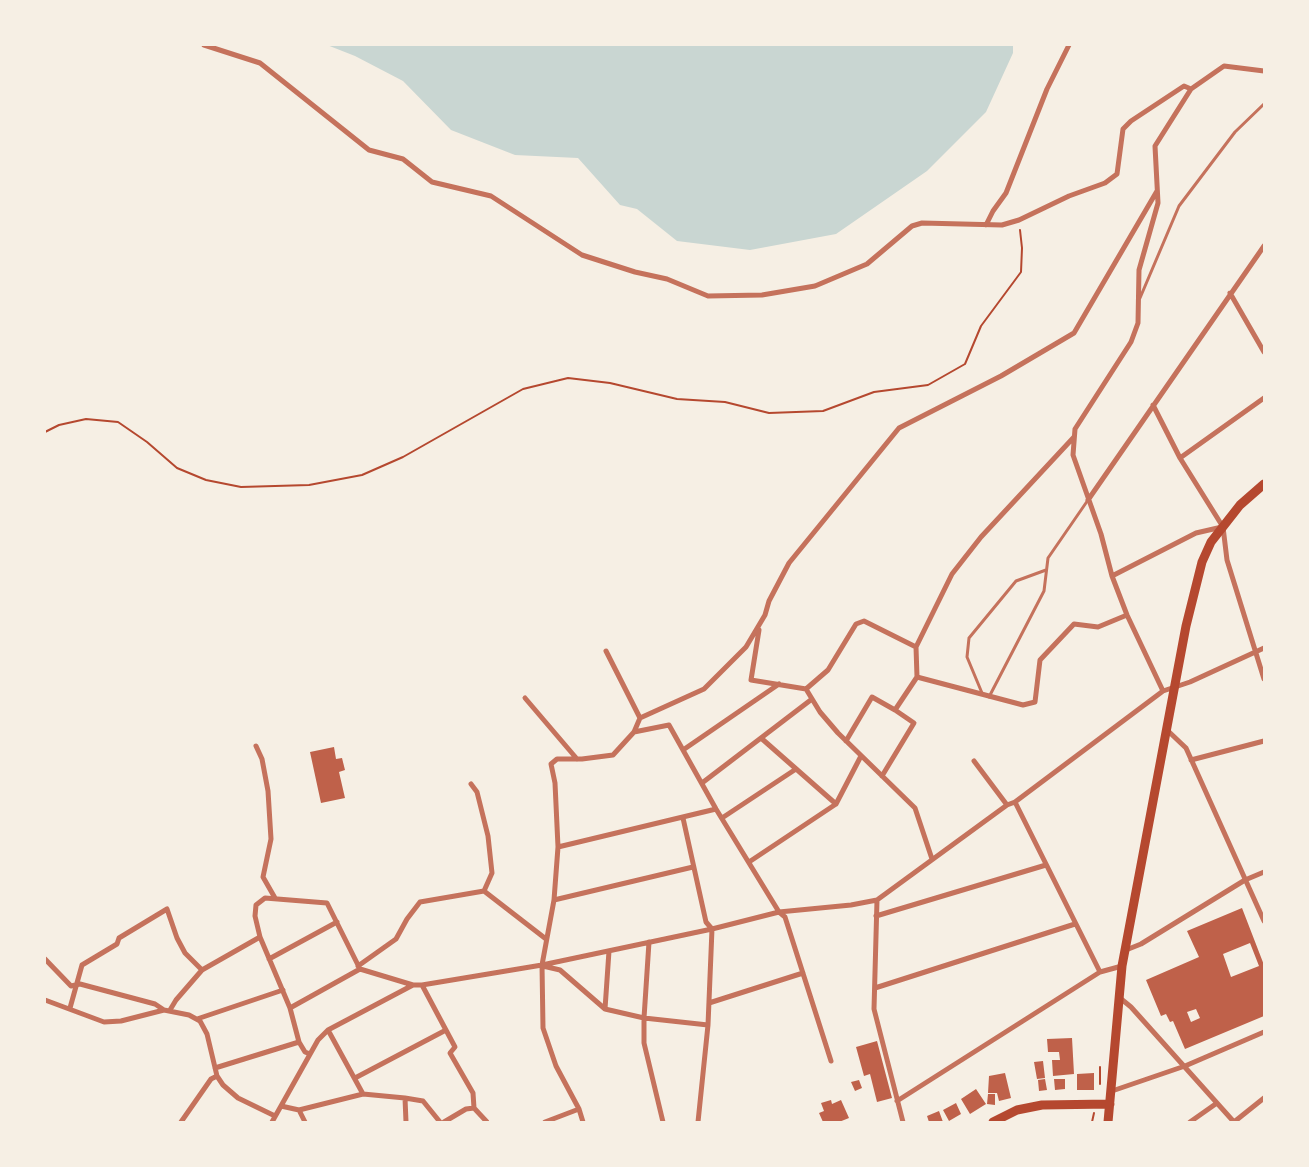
<!DOCTYPE html>
<style>
body{margin:0}
#map{position:relative;width:1309px;height:1167px;overflow:hidden;background:#f6efe4;font-family:Cabin,sans-serif}
canvas{display:block}
.frame{position:absolute;inset:0;border:46px solid #f6efe4;pointer-events:none}
</style>
<div id="map">
<canvas width="1309" height="1167"></canvas>
<div class="frame"></div>
</div>
<script>
const ctx = document.querySelector('canvas').getContext('2d');
ctx.lineJoin = 'round';
function paint(path, color) {
  ctx.fillStyle = color;
  ctx.fill(path, 'evenodd');
}
function poly(rows) {
  const path = new Path2D();
  for (const r of rows) {
    path.moveTo(r[0], r[1]);
    for (let i = 2; i < r.length; i += 2) path.lineTo(r[i], r[i + 1]);
  }
  return path;
}
function strokePath(path, color, width, dash) {
  ctx.strokeStyle = color;
  ctx.lineWidth = width;
  ctx.lineCap = dash ? 'butt' : 'round';
  ctx.setLineDash(dash || []);
  ctx.stroke(path);
}
const water = poly([
 [327,45,1013,45,1013,53,986,112,927,171,836,234,750,250,677,241,637,209,620,205,578,158,515,155,451,130,403,81,355,56]
]);
const building = poly([
 [334,747,336,759,342,758,345,770,339,772,345,798,321,803,310,752],
 [1242,908,1264,965,1264,1016,1185,1049,1173,1021,1170,1022,1166,1014,1161,1016,1146,980,1199,957,1187,931],
 [1250,943,1259,966,1231,977,1223,954],
 [1196,1009,1200,1018,1191,1022,1187,1012],
 [1072,1038,1074,1074,1053,1076,1052,1060,1060,1060,1059,1052,1048,1052,1047,1039],
 [877,1041,892,1098,877,1102,870,1074,864,1076,856,1047],
 [1043,1061,1045,1078,1037,1079,1034,1062],
 [1005,1073,1011,1098,999,1101,997,1093,988,1093,989,1076],
 [1094,1073,1094,1090,1077,1090,1077,1074],
 [1045,1079,1047,1090,1039,1091,1038,1080],
 [1054,1079,1065,1079,1065,1089,1055,1090],
 [859,1080,862,1088,855,1091,851,1082],
 [976,1089,986,1104,970,1114,961,1099],
 [988,1094,995,1094,995,1105,987,1104],
 [831,1100,832,1104,841,1100,849,1118,839,1122,823,1122,819,1113,824,1111,821,1103],
 [956,1103,961,1114,949,1121,943,1110],
 [939,1111,943,1122,929,1122,927,1116]
]);
const path = poly([
 [45,432,59,425,86,419,118,422,147,442,177,468,206,480,241,487,309,485,362,475,403,457,523,389,568,378,610,383,677,399,725,402,769,413,823,411,874,392,928,385,965,364,981,326,1021,272,1022,248,1020,230],
 [1100,1067,1100,1084],
 [1092,1122,1094,1113]
]);
const service = poly([
 [1140,298,1179,206,1235,132,1264,104],
 [982,693,967,657,969,638,1016,581,1046,570],
 [989,697,1044,591,1048,558,1088,500]
]);
const minor = poly([
 [204,45,260,63,369,150,403,159,432,182,491,196,582,255,635,272,667,279,708,296,762,295,815,286,867,264,912,226,922,223,1002,225,1019,220,1069,196,1105,183,1117,174,1123,129,1131,121,1184,86,1191,89,1155,146,1158,203,1139,270,1138,323,1131,342,1075,429,1073,455,1101,534,1112,576,1127,615,1163,691],
 [1191,89,1224,66,1264,71],
 [986,225,993,211,1006,193,1047,89,1069,45],
 [1230,293,1264,352],
 [1153,405,1180,458,1223,527,1227,560,1264,679],
 [1180,458,1264,398],
 [1088,500,1264,246],
 [1112,576,1196,533,1222,527],
 [759,630,751,680,806,689,820,712,838,733,915,808,932,859],
 [606,651,640,718],
 [917,677,1023,705,1035,702,1040,660,1074,624,1098,627,1127,615],
 [806,689,828,670,856,624,864,621,916,647],
 [525,698,577,759],
 [1167,730,1186,748,1264,921],
 [634,732,669,725,716,809,779,912,785,917,831,1061],
 [761,738,836,804],
 [846,741,872,697,895,710,917,677,916,647,952,574,981,537,1074,437],
 [256,746,262,759,268,791,271,839,263,877,275,898],
 [683,750,779,684],
 [1191,760,1264,741],
 [974,761,1007,805],
 [882,776,914,723,895,710],
 [702,783,812,699],
 [471,784,477,792,488,836,492,873,484,891],
 [1015,802,1100,972],
 [683,818,706,922,712,929,708,1025,698,1122],
 [722,818,796,769],
 [558,847,716,809],
 [749,862,836,804,861,756],
 [484,891,546,939],
 [554,900,693,867],
 [877,900,874,1009,903,1122],
 [876,916,1046,865],
 [649,942,644,1018,644,1043,663,1122],
 [1126,950,1141,944,1245,880,1264,872],
 [45,959,71,986,80,984,155,1004,164,1010],
 [269,959,337,922],
 [358,966,396,939,407,919,420,902,484,891],
 [543,966,560,970,605,1009,644,1018,708,1025],
 [422,985,455,1047,450,1053,473,1093,474,1108],
 [875,988,1075,924],
 [1120,998,1131,1007,1234,1122],
 [45,1000,104,1022,121,1021,164,1010,189,1015,200,1021,207,1034,217,1076,223,1085,238,1098,275,1116],
 [709,1003,803,973],
 [70,1008,82,965,117,944,119,938,167,909,177,938,185,953,202,970],
 [290,1008,360,969],
 [605,1009,609,951],
 [170,1010,176,1000,202,970,260,937],
 [197,1019,283,990],
 [328,1030,363,1094],
 [310,1054,305,1052,299,1042,290,1008,260,937,255,916,256,905,265,898,327,903,360,969,413,985,422,985,542,965,712,929,779,912,851,905,877,900,1007,805,1015,802,1163,691,1190,682,1264,648],
 [215,1068,299,1042],
 [355,1078,446,1030],
 [1112,1091,1185,1066,1264,1032],
 [405,1098,406,1122],
 [897,1101,1100,972,1122,966],
 [281,1106,299,1110,363,1094,405,1098,423,1101,440,1122],
 [474,1108,487,1122],
 [299,1110,305,1122],
 [181,1122,211,1079,217,1076],
 [272,1122,318,1040,328,1030,413,985],
 [444,1122,466,1109,474,1108],
 [545,1122,579,1109],
 [583,1122,579,1109,556,1066,543,1028,542,965,554,900,558,847,555,783,551,764,557,759,582,759,613,755,634,732,640,718,704,689,746,647,765,615,769,601,789,563,899,428,1001,376,1074,333,1157,191],
 [1190,1122,1217,1103],
 [1234,1122,1264,1098]
]);
const primary = poly([
 [993,1122,1017,1110,1042,1105,1110,1104],
 [1108,1122,1122,966,1186,626,1202,562,1211,542,1240,505,1264,484]
]);
paint(water, '#c9d6d2');
paint(building, '#bf614a');
strokePath(path, '#b5482f', 2);
strokePath(service, '#c5725c', 3);
strokePath(minor, '#c5725c', 5);
strokePath(primary, '#b5482f', 9);
</script>
